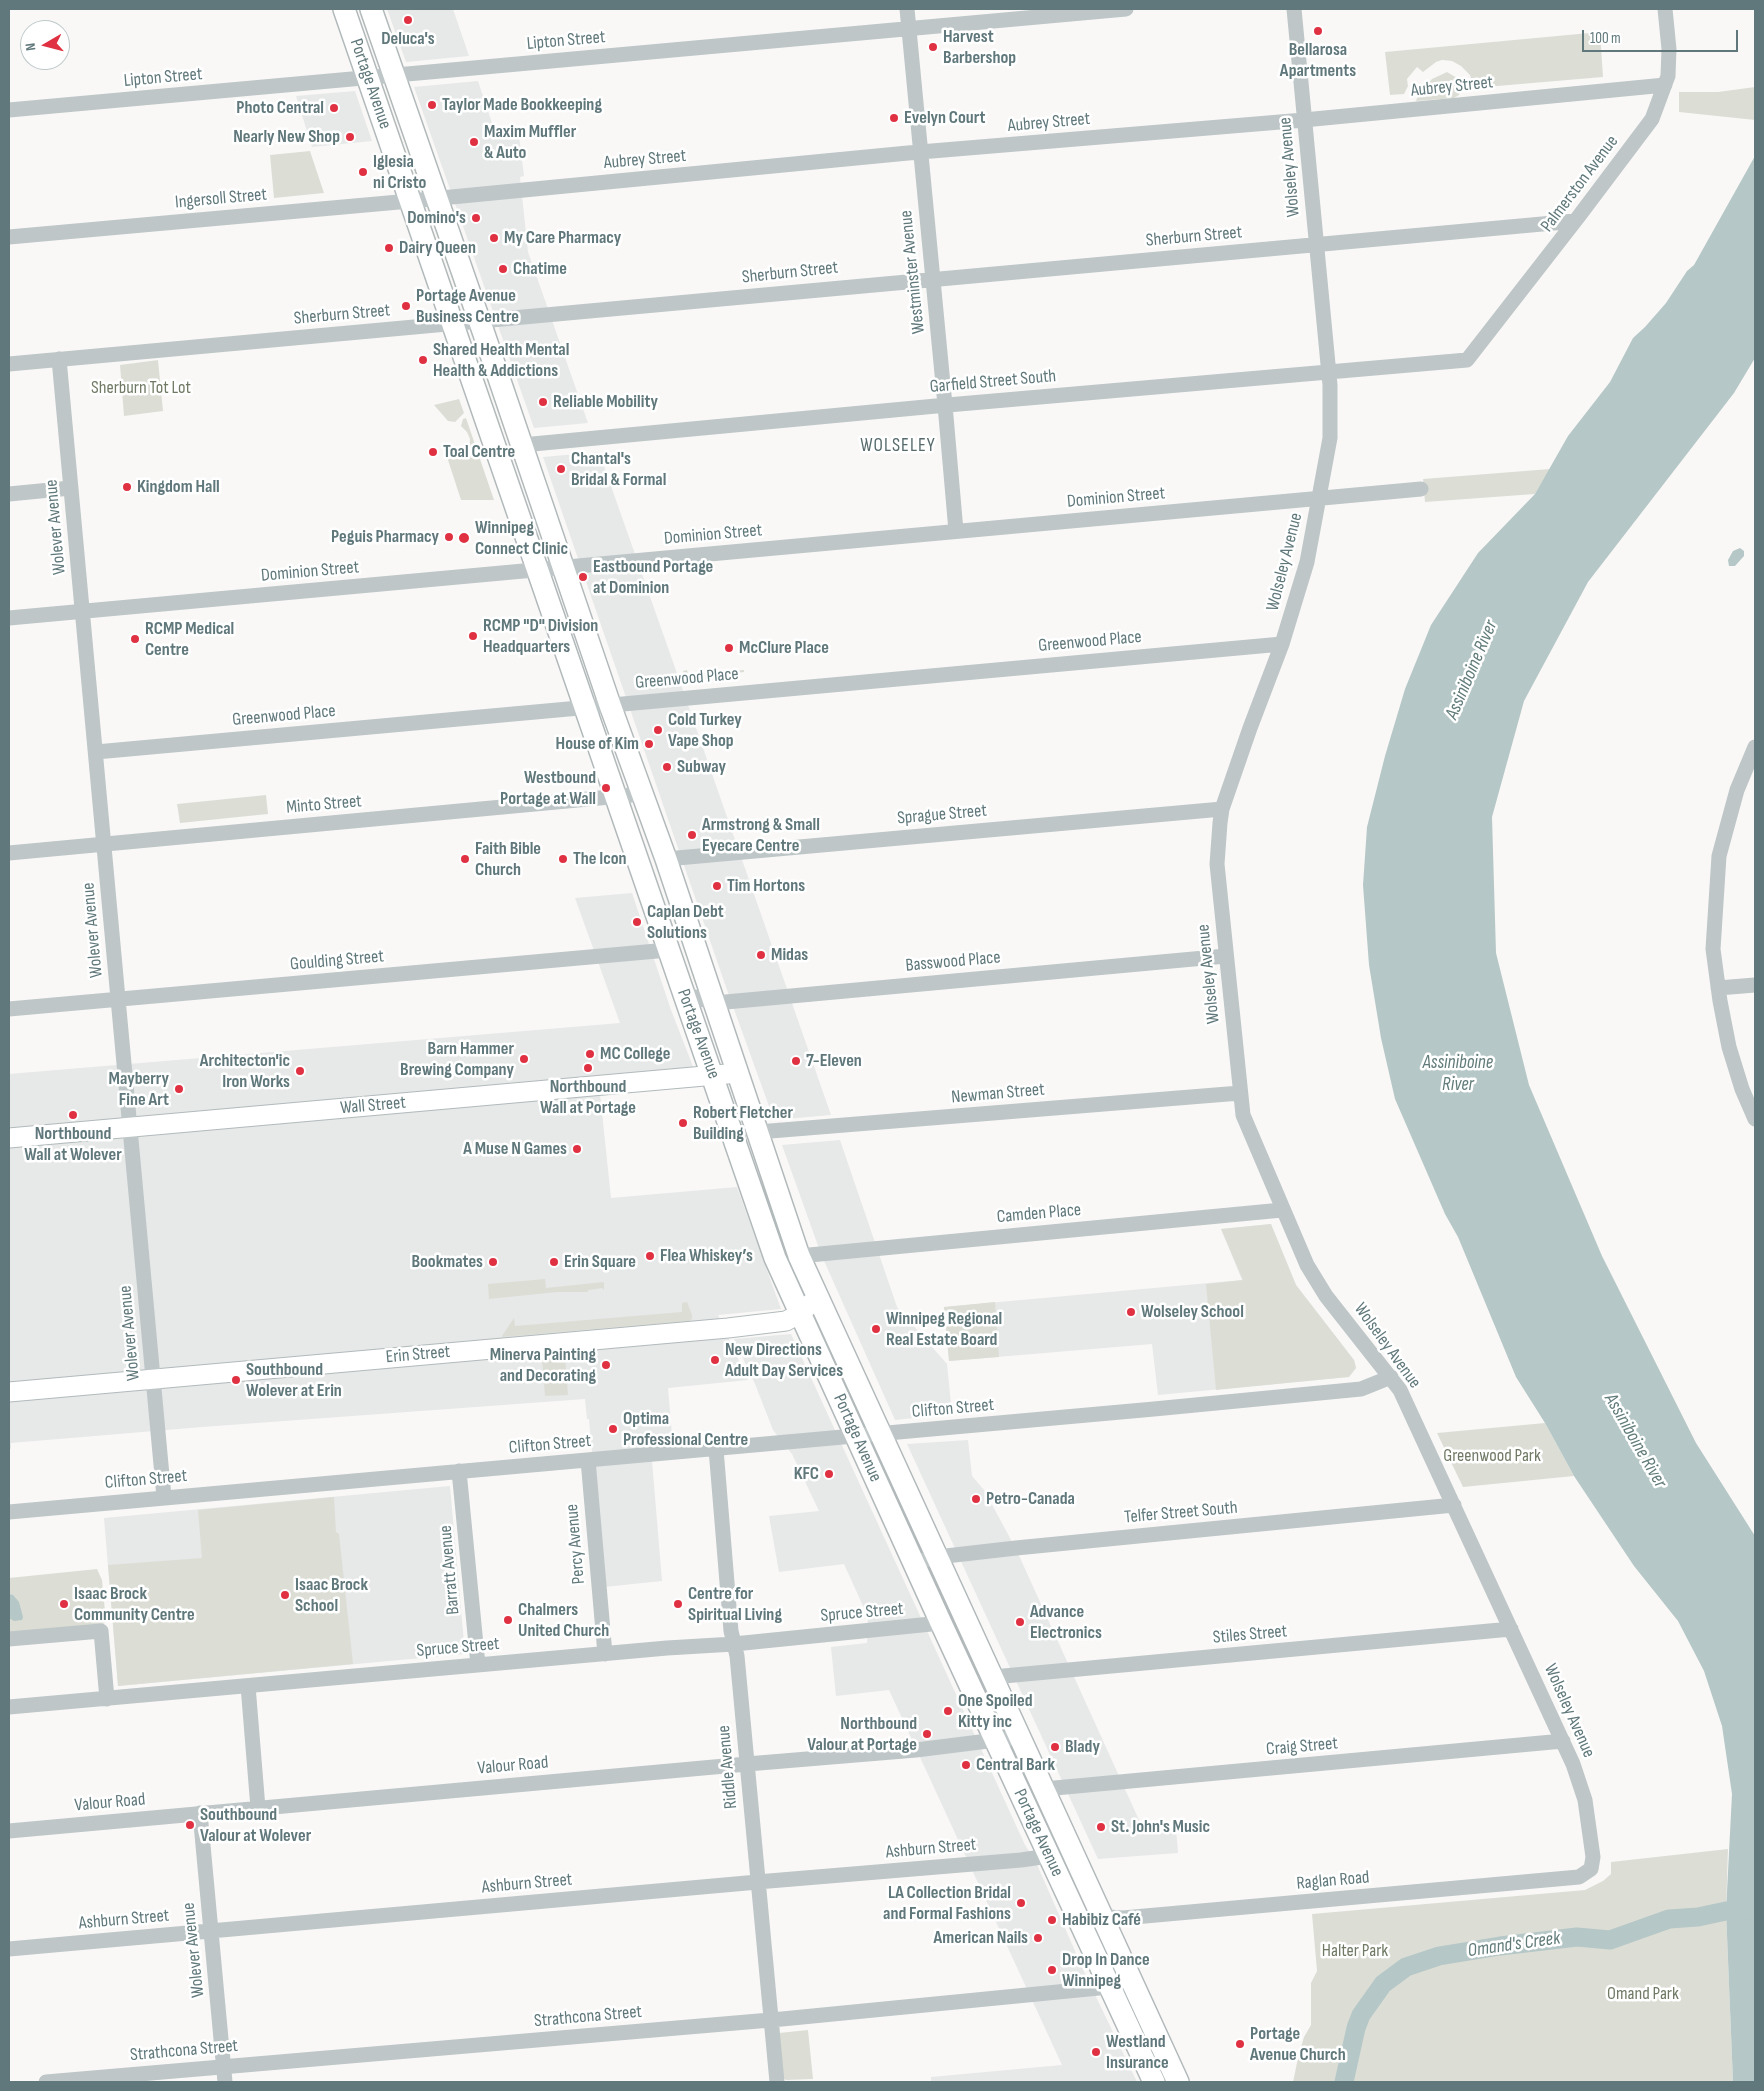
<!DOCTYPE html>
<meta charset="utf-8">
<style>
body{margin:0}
#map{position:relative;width:1764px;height:2091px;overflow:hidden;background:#f9f8f7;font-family:"Sofia Sans Condensed",sans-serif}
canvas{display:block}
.frame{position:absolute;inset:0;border:10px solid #60787b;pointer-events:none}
.north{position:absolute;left:20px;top:20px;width:50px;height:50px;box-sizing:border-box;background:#fff;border:1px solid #bfc9ca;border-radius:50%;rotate:262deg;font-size:14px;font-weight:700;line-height:20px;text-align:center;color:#60787b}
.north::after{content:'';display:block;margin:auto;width:18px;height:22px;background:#df3142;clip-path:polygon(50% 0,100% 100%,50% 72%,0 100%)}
.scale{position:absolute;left:1582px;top:30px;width:156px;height:22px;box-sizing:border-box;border:2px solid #60787b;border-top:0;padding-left:6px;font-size:15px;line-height:18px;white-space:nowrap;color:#60787b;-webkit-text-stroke:4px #fff;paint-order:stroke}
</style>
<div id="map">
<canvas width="1764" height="2091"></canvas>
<div class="frame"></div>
<div class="north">N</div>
<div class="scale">100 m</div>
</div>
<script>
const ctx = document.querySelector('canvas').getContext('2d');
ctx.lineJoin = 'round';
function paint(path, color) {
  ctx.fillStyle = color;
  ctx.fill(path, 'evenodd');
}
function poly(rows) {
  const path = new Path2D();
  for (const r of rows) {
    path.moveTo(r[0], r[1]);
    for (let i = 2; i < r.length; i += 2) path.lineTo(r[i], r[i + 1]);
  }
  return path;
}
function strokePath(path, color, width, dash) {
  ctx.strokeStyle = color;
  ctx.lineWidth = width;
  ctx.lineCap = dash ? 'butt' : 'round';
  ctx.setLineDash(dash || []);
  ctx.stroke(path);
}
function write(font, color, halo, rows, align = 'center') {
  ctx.font = font + ' "Sofia Sans Condensed",sans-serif';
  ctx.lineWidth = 5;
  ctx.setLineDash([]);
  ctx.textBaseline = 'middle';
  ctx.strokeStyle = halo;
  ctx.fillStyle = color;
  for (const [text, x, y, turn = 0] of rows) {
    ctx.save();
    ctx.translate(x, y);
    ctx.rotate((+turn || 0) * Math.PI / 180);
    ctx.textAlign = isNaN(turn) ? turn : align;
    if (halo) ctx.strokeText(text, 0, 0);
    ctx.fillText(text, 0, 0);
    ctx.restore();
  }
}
const built = poly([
 [387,9,453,9,469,56,406,62],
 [478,81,494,129,518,127,524,176,520,177,528,252,588,423,534,428,414,87],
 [355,91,372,141,312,147,296,96],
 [599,452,673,662,831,1115,774,1120,726,987,543,457],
 [632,893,671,1010,701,1087,600,1094,611,1198,737,1187,781,1309,718,1315,748,1380,668,1388,674,1459,652,1461,662,1581,604,1587,589,1419,587,1419,585,1399,202,1427,11,1443,11,1449,9,1449,9,1074,620,1023,575,898],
 [840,1140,897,1307,947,1364,952,1414,895,1420,821,1254,782,1145],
 [1271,1224,1296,1285,1354,1360,1356,1368,1349,1377,1158,1395,1152,1344,949,1361,944,1307,1242,1280,1221,1229],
 [791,1334,1025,1845,1035,1860,1086,1976,1137,2082,931,2082,931,2077,1062,2065,889,1690,836,1696,831,1647,867,1643,868,1617,844,1564,779,1572,769,1516,819,1511,792,1454,773,1430,755,1384,734,1339],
 [968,1440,972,1476,984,1490,1016,1549,1144,1831,1176,1829,1178,1853,1098,1859,907,1444],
 [450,1486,465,1654,118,1686,104,1518]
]);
const green = poly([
 [1600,32,1603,77,1474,88,1470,75,1461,66,1452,61,1442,60,1436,62,1423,72,1417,67,1407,79,1408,86,1404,94,1390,95,1385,52],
 [1447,72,1457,78,1461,89,1459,95,1454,98,1416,101,1419,93,1432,79],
 [1755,87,1755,120,1679,112,1679,92,1718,92],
 [310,151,324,193,274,198,270,155],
 [158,360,163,411,124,416,120,365],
 [459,399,464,413,455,422,448,421,434,405],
 [466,418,494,500,461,500,447,457,455,459,469,449,470,439,467,432,461,426,463,419],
 [1550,469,1535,494,1425,502,1423,479],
 [687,670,688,673,691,674,744,670,744,672,736,673,736,677,686,681,683,671],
 [266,795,268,814,180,823,177,804],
 [1271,1224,1296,1285,1354,1360,1356,1368,1349,1377,1338,1378,1216,1390,1206,1284,1243,1280,1221,1229],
 [545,1279,546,1288,604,1282,604,1290,602,1288,589,1290,587,1292,557,1292,489,1299,488,1284],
 [687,1302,692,1315,692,1319,689,1321,503,1337,502,1336,514,1318,515,1326,682,1312,682,1303],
 [995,1302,999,1357,949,1361,944,1307],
 [565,1356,568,1395,545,1396,542,1358],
 [1545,1423,1574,1476,1463,1487,1437,1433],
 [334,1497,336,1532,339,1534,353,1664,118,1686,108,1565,202,1558,198,1510],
 [97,1569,102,1580,106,1622,100,1626,9,1634,9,1578],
 [1728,1849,1726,1911,1733,2082,1351,2082,1355,2049,1369,2011,1375,2001,1397,1978,1406,1972,1459,1956,1514,1952,1571,1943,1570,1932,1452,1949,1414,1958,1400,1966,1376,1986,1356,2016,1349,2036,1341,2075,1337,2082,1293,2082,1298,2058,1304,2037,1311,2025,1311,1983,1317,1971,1312,1914,1585,1890,1603,1881,1611,1874,1611,1862],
 [808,2030,813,2079,786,2080,783,2078,779,2033]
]);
const water = poly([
 [1755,156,1755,358,1734,393,1588,582,1524,701,1492,817,1496,953,1529,1085,1602,1256,1696,1443,1755,1536,1755,2082,1733,2082,1726,1911,1732,1794,1722,1726,1704,1671,1678,1621,1634,1566,1574,1476,1545,1423,1516,1377,1458,1237,1445,1214,1395,1099,1381,1038,1369,965,1363,885,1367,827,1385,756,1405,689,1431,625,1478,553,1535,494,1568,436,1610,382,1633,338,1645,327,1666,303,1687,271,1694,265],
 [1740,548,1744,551,1744,556,1735,566,1729,566,1728,560,1733,551],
 [9,1594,13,1595,19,1602,23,1617,22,1620,14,1621,9,1618]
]);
const river = poly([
 [1344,2082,1356,2028,1361,2015,1383,1984,1406,1967,1439,1956,1500,1946,1577,1937,1610,1940,1669,1919,1698,1917,1726,1911,1755,1910]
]);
const minor = poly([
 [907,9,945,405,956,531],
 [9,110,1126,9],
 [9,237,410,201,908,153,1304,120,1665,85],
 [59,359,164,1497],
 [9,364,1575,221],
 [522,445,936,406,1467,360,1579,216,1652,119,1668,76,1669,49,1665,9],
 [9,494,71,488],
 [9,618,1421,489],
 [1755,747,1737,790,1719,856,1713,949,1720,1001,1729,1047,1742,1089,1755,1119],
 [96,752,1282,644],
 [9,853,642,794],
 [666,859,1222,809],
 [1718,988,1755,985],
 [684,994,715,1003,1226,956],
 [9,1009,668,950],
 [758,1132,1240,1093],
 [799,1256,1282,1210],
 [716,1449,731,1631,737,1656,777,2082],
 [588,1460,605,1654],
 [459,1471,478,1665],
 [9,1512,1154,1409,1361,1389,1391,1377],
 [913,1563,937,1557,1016,1548,1454,1505],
 [9,1639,101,1631,107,1699],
 [993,1677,1511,1629],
 [248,1686,258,1808],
 [9,1707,667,1648,734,1644,941,1623],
 [1044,1789,1563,1741],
 [200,1813,225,2082],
 [9,1831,747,1764,916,1750,1020,1737],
 [1094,1916,1123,1918,1579,1877,1591,1869,1593,1857,1585,1800,1573,1764,1400,1390,1326,1296,1307,1265,1243,1115,1217,864,1220,823,1222,809,1250,728,1282,644,1307,562,1330,438,1330,385,1294,9],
 [9,1949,769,1881,1021,1860,1049,1856],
 [46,2082,782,2019,1119,1986]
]);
const major = poly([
 [9,1138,738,1073],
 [9,1392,728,1328,786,1321,801,1313,811,1303]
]);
const highway = poly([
 [344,9,775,1258,941,1623,1154,2082],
 [371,9,484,334,610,705,666,859,799,1256,1178,2082]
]);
const markers = [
 [408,20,5,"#df3142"],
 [1318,31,5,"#df3142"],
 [933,47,5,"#df3142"],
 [432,105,5,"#df3142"],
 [334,108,5,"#df3142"],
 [894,118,5,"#df3142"],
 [350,137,5,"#df3142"],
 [474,142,5,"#df3142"],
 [363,172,5,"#df3142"],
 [476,218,5,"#df3142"],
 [494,238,5,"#df3142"],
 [389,248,5,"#df3142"],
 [503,269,5,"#df3142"],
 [406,306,5,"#df3142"],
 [423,360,5,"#df3142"],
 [543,402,5,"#df3142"],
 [433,452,5,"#df3142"],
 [561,469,5,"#df3142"],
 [127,487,5,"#df3142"],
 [449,537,5,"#df3142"],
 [464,538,6,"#df3142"],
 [583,577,5,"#df3142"],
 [473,636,5,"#df3142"],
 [135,639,5,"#df3142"],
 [729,648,5,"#df3142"],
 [658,730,5,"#df3142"],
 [649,744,5,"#df3142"],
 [667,767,5,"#df3142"],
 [606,788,5,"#df3142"],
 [692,835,5,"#df3142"],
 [465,859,5,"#df3142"],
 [563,859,5,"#df3142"],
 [717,886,5,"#df3142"],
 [637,922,5,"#df3142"],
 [761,955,5,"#df3142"],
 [590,1054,5,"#df3142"],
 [524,1059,5,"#df3142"],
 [796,1061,5,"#df3142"],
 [588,1068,5,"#df3142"],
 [300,1071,5,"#df3142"],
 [179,1089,5,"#df3142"],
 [73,1115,5,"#df3142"],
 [683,1123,5,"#df3142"],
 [577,1149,5,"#df3142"],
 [650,1256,5,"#df3142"],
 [493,1262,5,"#df3142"],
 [554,1262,5,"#df3142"],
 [1131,1312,5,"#df3142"],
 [876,1329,5,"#df3142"],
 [715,1360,5,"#df3142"],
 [606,1365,5,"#df3142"],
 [236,1380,5,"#df3142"],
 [613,1429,5,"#df3142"],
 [829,1474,5,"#df3142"],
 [976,1499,5,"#df3142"],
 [285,1595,5,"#df3142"],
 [64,1604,5,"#df3142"],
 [678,1604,5,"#df3142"],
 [508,1620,5,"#df3142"],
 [1020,1622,5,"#df3142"],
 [948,1711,5,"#df3142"],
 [927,1734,5,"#df3142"],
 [1055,1747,5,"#df3142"],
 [966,1765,5,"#df3142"],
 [190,1825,5,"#df3142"],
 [1101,1827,5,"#df3142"],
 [1021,1903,5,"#df3142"],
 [1052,1920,5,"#df3142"],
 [1038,1938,5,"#df3142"],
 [1052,1970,5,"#df3142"],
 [1240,2044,5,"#df3142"],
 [1096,2052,5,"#df3142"]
];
const poiNames = [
 ["Harvest",943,37],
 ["Barbershop",943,58],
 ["Deluca's",408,39,"center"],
 ["Bellarosa",1318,50,"center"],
 ["Apartments",1318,71,"center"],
 ["Taylor Made Bookkeeping",442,105],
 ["Photo Central",324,108,"right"],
 ["Evelyn Court",904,118],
 ["Maxim Muffler",484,132],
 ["& Auto",484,153],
 ["Nearly New Shop",340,137,"right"],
 ["Iglesia",373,162],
 ["ni Cristo",373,183],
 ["Domino's",466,218,"right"],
 ["My Care Pharmacy",504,238],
 ["Dairy Queen",399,248],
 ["Chatime",513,269],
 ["Portage Avenue",416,296],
 ["Business Centre",416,317],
 ["Shared Health Mental",433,350],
 ["Health & Addictions",433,371],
 ["Reliable Mobility",553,402],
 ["Toal Centre",443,452],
 ["Chantal's",571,459],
 ["Bridal & Formal",571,480],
 ["Kingdom Hall",137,487],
 ["Winnipeg",475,528],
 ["Connect Clinic",475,549],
 ["Peguis Pharmacy",439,537,"right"],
 ["Eastbound Portage",593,567],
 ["at Dominion",593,588],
 ["RCMP \"D\" Division",483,626],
 ["Headquarters",483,647],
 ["RCMP Medical",145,629],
 ["Centre",145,650],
 ["McClure Place",739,648],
 ["Cold Turkey",668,720],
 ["Vape Shop",668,741],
 ["House of Kim",639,744,"right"],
 ["Subway",677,767],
 ["Westbound",596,778,"right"],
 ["Portage at Wall",596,799,"right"],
 ["Armstrong & Small",702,825],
 ["Eyecare Centre",702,846],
 ["Faith Bible",475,849],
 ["Church",475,870],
 ["The Icon",573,859],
 ["Tim Hortons",727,886],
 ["Caplan Debt",647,912],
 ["Solutions",647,933],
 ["Midas",771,955],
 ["Barn Hammer",514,1049,"right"],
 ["Brewing Company",514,1070,"right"],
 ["MC College",600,1054],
 ["Architecton'ic",290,1061,"right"],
 ["Iron Works",290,1082,"right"],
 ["7-Eleven",806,1061],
 ["Mayberry",169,1079,"right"],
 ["Fine Art",169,1100,"right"],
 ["Northbound",588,1087,"center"],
 ["Wall at Portage",588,1108,"center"],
 ["Robert Fletcher",693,1113],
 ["Building",693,1134],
 ["Northbound",73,1134,"center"],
 ["Wall at Wolever",73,1155,"center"],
 ["A Muse N Games",567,1149,"right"],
 ["Flea Whiskey’s",660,1256],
 ["Bookmates",483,1262,"right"],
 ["Erin Square",564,1262],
 ["Wolseley School",1141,1312],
 ["Winnipeg Regional",886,1319],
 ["Real Estate Board",886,1340],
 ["New Directions",725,1350],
 ["Adult Day Services",725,1371],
 ["Minerva Painting",596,1355,"right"],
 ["and Decorating",596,1376,"right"],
 ["Southbound",246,1370],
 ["Wolever at Erin",246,1391],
 ["Optima",623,1419],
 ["Professional Centre",623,1440],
 ["KFC",819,1474,"right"],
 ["Petro-Canada",986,1499],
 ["Isaac Brock",295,1585],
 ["School",295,1606],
 ["Isaac Brock",74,1594],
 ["Community Centre",74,1615],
 ["Centre for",688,1594],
 ["Spiritual Living",688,1615],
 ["Chalmers",518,1610],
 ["United Church",518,1631],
 ["Advance",1030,1612],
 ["Electronics",1030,1633],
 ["One Spoiled",958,1701],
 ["Kitty inc",958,1722],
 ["Northbound",917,1724,"right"],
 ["Valour at Portage",917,1745,"right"],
 ["Blady",1065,1747],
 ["Central Bark",976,1765],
 ["Southbound",200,1815],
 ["Valour at Wolever",200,1836],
 ["St. John's Music",1111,1827],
 ["LA Collection Bridal",1011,1893,"right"],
 ["and Formal Fashions",1011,1914,"right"],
 ["Habibiz Café",1062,1920],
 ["American Nails",1028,1938,"right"],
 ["Drop In Dance",1062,1960],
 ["Winnipeg",1062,1981],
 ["Portage",1250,2034],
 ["Avenue Church",1250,2055],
 ["Westland",1106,2042],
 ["Insurance",1106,2063]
];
const streetNames = [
 ["Lipton Street",566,41,-5],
 ["Lipton Street",163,78,-5],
 ["Portage Avenue",370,84,71],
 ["Aubrey Street",1452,87,-6],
 ["Aubrey Street",1049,123,-5],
 ["Aubrey Street",645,160,-5],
 ["Wolseley Avenue",1290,167,-95],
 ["Palmerston Avenue",1580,184,-53],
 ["Ingersoll Street",221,199,-5],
 ["Sherburn Street",1194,237,-5],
 ["Westminster Avenue",913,272,-96],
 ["Sherburn Street",790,273,-6],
 ["Sherburn Street",342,315,-5],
 ["Garfield Street South",993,382,-5],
 ["Dominion Street",1116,498,-5],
 ["Wolever Avenue",56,527,-95],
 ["Dominion Street",713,535,-5],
 ["Wolseley Avenue",1285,562,-76],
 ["Dominion Street",310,572,-5],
 ["Greenwood Place",1090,642,-5],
 ["Greenwood Place",687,679,-5],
 ["Greenwood Place",284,716,-5],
 ["Minto Street",324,805,-5],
 ["Sprague Street",942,815,-5],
 ["Wolever Avenue",93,930,-95],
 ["Goulding Street",337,961,-5],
 ["Basswood Place",953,962,-5],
 ["Wolseley Avenue",1209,974,-96],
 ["Portage Avenue",698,1034,70],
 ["Newman Street",998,1094,-5],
 ["Wall Street",373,1106,-5],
 ["Camden Place",1039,1214,-5],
 ["Wolever Avenue",130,1333,-95],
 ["Wolseley Avenue",1387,1346,54],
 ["Erin Street",418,1355,-5],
 ["Clifton Street",953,1409,-5],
 ["Portage Avenue",857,1438,66],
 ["Clifton Street",550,1445,-5],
 ["Clifton Street",146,1480,-5],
 ["Telfer Street South",1181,1513,-5],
 ["Percy Avenue",576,1544,-95],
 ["Barratt Avenue",450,1570,-95],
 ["Spruce Street",862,1613,-5],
 ["Stiles Street",1250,1635,-5],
 ["Spruce Street",458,1648,-5],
 ["Wolseley Avenue",1569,1711,66],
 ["Craig Street",1302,1747,-5],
 ["Valour Road",513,1766,-5],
 ["Riddle Avenue",728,1767,-95],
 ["Valour Road",110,1803,-5],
 ["Portage Avenue",1038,1833,65],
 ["Ashburn Street",931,1849,-5],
 ["Raglan Road",1333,1881,-5],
 ["Ashburn Street",527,1884,-5],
 ["Ashburn Street",124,1920,-5],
 ["Wolever Avenue",194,1950,-96],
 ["Strathcona Street",588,2017,-5],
 ["Strathcona Street",184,2051,-5]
];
const parkNames = [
 ["Sherburn Tot Lot",141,388],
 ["Greenwood Park",1492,1456],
 ["Halter Park",1355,1951],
 ["Omand Park",1643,1994]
];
const neighbourhoodNames = [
 ["WOLSELEY",898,446]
];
const waterNames = [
 ["Assiniboine River",1472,670,-67],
 ["Assiniboine",1458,1063],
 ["River",1458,1085],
 ["Assiniboine River",1635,1441,60],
 ["Omand's Creek",1514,1945,-8]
];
paint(built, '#e7e8e8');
paint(green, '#dcded6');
paint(water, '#b5c7c6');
strokePath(river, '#b5c7c6', 19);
strokePath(major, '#b2babb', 21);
strokePath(highway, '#b2b9ba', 24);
strokePath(minor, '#bec6c7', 15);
strokePath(major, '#fff', 19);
strokePath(highway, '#fff', 21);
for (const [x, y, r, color] of markers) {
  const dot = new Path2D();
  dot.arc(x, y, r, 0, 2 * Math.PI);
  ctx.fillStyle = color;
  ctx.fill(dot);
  strokePath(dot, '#fff', 2);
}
write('bold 18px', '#60787b', '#fff', poiNames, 'left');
write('18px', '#60787b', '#fff', streetNames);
write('18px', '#6f7964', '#fff', parkNames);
ctx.letterSpacing = '1px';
write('19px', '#576a6c', '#fff', neighbourhoodNames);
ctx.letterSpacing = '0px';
write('italic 19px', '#607b79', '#fff', waterNames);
</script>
